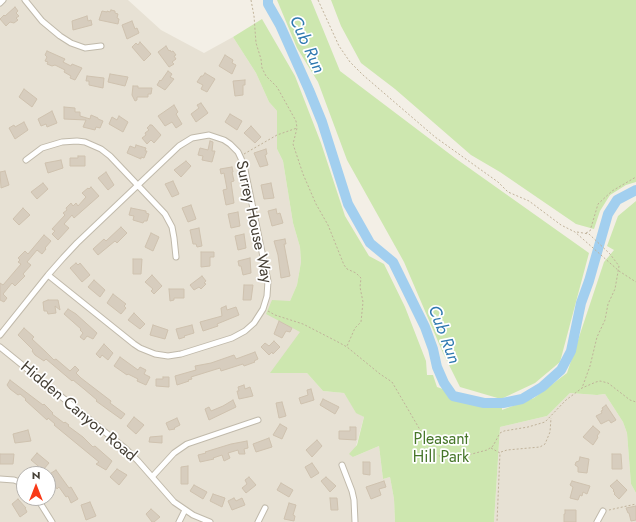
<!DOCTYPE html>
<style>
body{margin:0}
#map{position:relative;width:636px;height:522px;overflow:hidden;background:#f3efe6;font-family:Jost,sans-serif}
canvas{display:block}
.north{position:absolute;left:16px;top:466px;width:40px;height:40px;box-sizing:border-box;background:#fff;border:1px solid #b5b2ae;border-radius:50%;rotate:0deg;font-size:11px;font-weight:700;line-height:16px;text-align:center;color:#453f35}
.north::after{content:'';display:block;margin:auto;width:14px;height:18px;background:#f83a18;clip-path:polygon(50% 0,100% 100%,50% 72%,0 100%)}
</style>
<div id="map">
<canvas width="636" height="522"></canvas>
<div class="north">N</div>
</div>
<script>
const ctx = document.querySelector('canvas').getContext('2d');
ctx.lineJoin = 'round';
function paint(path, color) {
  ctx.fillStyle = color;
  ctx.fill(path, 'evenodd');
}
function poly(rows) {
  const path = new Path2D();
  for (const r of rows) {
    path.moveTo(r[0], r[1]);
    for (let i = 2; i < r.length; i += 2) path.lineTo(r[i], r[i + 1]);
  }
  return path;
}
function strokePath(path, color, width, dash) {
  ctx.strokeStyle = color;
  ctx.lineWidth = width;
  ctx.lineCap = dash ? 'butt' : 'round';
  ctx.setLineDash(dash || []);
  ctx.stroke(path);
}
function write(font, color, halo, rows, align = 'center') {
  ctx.font = font + ' Jost,sans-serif';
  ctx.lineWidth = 3.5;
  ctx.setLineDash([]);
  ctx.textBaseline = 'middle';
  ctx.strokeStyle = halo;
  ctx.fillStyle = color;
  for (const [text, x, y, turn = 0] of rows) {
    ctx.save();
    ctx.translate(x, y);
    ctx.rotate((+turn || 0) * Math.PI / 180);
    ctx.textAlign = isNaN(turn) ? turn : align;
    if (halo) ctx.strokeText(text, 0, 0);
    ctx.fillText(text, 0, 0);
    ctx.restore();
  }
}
const residential = poly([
 [0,0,128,0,161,30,204,53,233,37,256,73,269,102,277,111,277,149,283,161,293,223,300,247,301,262,297,285,290,301,300,332,307,373,323,391,344,393,356,412,364,417,353,457,379,446,383,479,390,477,394,499,395,522,0,522],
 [24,474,48,474,48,498,24,498],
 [570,393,597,395,605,394,623,422,627,433,631,484,636,493,636,522,494,522,500,427,547,416]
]);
const green = poly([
 [277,0,311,0,340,71,455,158,589,253,560,362,535,383,501,399,460,387,443,353,404,262,347,160,318,82,297,48],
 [331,0,636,0,636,182,626,185,610,195,600,211,594,229,576,224,500,172,471,155,395,89,361,63,341,26],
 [262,19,295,76,321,143,345,216,369,256,384,264,405,307,426,361,427,375,433,375,437,387,495,407,502,405,502,410,534,398,567,373,604,262,614,250,607,246,618,216,636,201,636,493,631,484,627,433,623,422,605,394,597,395,570,393,547,416,500,427,494,522,395,522,394,499,390,477,383,479,379,446,353,457,349,454,357,445,364,417,356,413,344,393,323,391,307,373,270,373,300,332,266,314,272,300,290,301,297,285,301,262,300,247,293,223,283,161,277,149,277,111,269,102,256,73,233,37]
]);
const river = poly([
 [268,0,268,4,280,25,309,90,322,122,348,204,370,243,393,262,425,327,433,349,437,367,444,383,453,396,484,403,503,403,522,399,542,387,561,370,571,351,581,303,589,281,608,214,617,200,636,190]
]);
const building = poly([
 [15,7,18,11,16,13,19,16,16,18,18,20,14,23,10,22,6,26,0,19,4,15,5,16,15,7],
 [111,10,115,11,115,13,118,14,117,18,119,19,118,24,99,20,102,11,107,12,107,11,110,12,111,10],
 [87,16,88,21,91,20,92,25,73,30,72,21,87,16],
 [132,21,135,29,137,28,139,33,127,39,122,25,132,21],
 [140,42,151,54,144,61,132,47,136,43,138,45,140,42],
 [166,46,169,51,170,50,171,52,173,51,176,55,174,56,176,59,172,62,174,64,169,67,158,52,166,46],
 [47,51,65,59,63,62,71,66,72,64,82,68,75,80,70,78,71,76,64,72,65,70,55,65,52,66,47,64,48,62,45,61,47,57,45,55,47,51],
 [225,55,233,60,232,63,236,65,232,74,219,66,225,55],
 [168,71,172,74,170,77,174,79,165,90,157,85,160,80,161,81,168,71],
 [205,73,215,79,207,92,201,89,203,85,197,82,201,76,203,76,205,73],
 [110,74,128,77,125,86,108,82,110,74],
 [87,76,104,78,103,88,89,85,89,81,86,81,87,76],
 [245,80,245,85,243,85,243,95,235,96,233,81,245,80],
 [133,86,138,86,138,88,152,88,151,94,148,94,148,97,137,97,137,100,135,101,132,95,133,86],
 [24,89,37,99,32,107,19,97,24,89],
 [201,103,208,113,196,122,191,114,199,108,197,105,201,103],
 [174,105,178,112,176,114,182,124,176,128,172,122,165,126,158,116,174,105],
 [64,107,75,108,75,112,80,112,80,116,90,119,91,115,98,118,98,119,103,121,100,128,96,127,95,130,83,127,86,120,64,119,64,107],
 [52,111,57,123,47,127,46,124,41,126,38,119,52,111],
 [230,114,242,121,237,130,225,122,230,114],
 [119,116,128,122,123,132,109,124,112,117,117,120,119,116],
 [24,122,28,130,15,139,9,128,14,125,15,127,24,122],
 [150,125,152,125,161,135,154,143,151,140,147,144,142,138,146,135,145,133,149,130,147,128,150,125],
 [251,126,261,137,255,143,244,133,251,126],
 [210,141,213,142,212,151,215,151,212,162,202,160,203,156,198,155,200,148,208,150,210,141],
 [136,145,146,148,145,151,147,151,144,158,141,157,141,159,127,153,130,146,135,148,136,145],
 [266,149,267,154,265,155,268,165,260,167,254,153,266,149],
 [78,156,85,156,85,166,70,166,70,158,78,158,78,156],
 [61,160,63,168,48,173,45,163,61,160],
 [186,161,191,166,181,177,174,170,186,161],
 [232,167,233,172,232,172,234,181,231,182,234,203,226,205,223,190,227,189,224,173,221,174,220,169,232,167],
 [5,171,9,185,1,188,0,172,5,171],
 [106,172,114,185,108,190,98,178,106,172],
 [173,181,179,194,172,197,165,184,173,181],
 [43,183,48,189,37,199,31,192,43,183],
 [271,183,274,198,264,199,261,185,271,183],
 [91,187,99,196,74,218,72,215,64,224,69,228,58,240,52,234,55,231,52,229,65,215,63,213,67,210,66,208,71,203,73,206,76,203,78,206,86,197,82,193,88,188,89,189,91,187],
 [191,205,196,219,188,222,182,208,191,205],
 [23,208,30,215,19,225,13,219,23,208],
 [131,208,146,211,146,213,149,214,147,221,144,221,143,223,133,220,134,216,129,215,131,208],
 [276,209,277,214,280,213,283,223,272,226,268,211,276,209],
 [238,212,240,226,231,228,228,214,238,212],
 [121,227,127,233,117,243,115,241,98,255,93,249,104,239,106,241,121,227],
 [199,228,202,246,197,247,196,244,193,244,190,230,199,228],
 [151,233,159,237,153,251,145,247,151,233],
 [244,234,246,248,238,250,235,236,244,234],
 [44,235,51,241,45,248,46,249,42,254,37,250,27,262,31,265,23,274,25,276,15,286,12,283,3,294,7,298,4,302,0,300,0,283,3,285,21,264,18,262,20,260,18,258,25,251,28,254,44,235],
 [285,239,286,244,284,244,290,276,281,278,278,255,274,241,285,239],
 [201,252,214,252,214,257,210,257,210,266,201,267,201,252],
 [250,258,251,273,243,275,241,266,239,266,238,261,250,258],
 [133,259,142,259,141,274,133,274,133,259],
 [76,263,78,265,80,263,90,275,82,282,70,268,76,263],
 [152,275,162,286,154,294,151,291,153,289,145,282,152,275],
 [202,276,206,281,204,283,206,284,201,289,199,287,194,290,190,285,202,276],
 [94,280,105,290,100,297,88,287,94,280],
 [244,285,253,285,251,300,243,300,244,285],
 [169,289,184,289,184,298,174,298,174,300,170,301,169,289],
 [113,294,126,304,124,306,126,308,121,314,107,303,113,294],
 [48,300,58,300,60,310,55,306,56,313,48,314,47,311,44,311,43,302,48,300],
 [226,306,227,310,236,307,239,315,217,324,218,326,203,331,200,322,222,316,221,308,226,306],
 [68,309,76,314,97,333,93,339,87,336,84,340,80,337,83,333,80,330,81,329,64,314,68,309],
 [134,313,145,324,140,329,128,320,134,313],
 [279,321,292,328,290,332,286,331,282,338,274,334,279,321],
 [153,325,168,330,165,339,150,335,153,325],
 [192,325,194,333,184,336,185,337,179,339,176,329,192,325],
 [24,328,34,337,32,339,46,352,54,360,56,359,70,371,75,366,79,370,76,373,81,378,111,401,110,403,125,414,121,419,96,401,97,400,84,389,73,380,72,381,46,359,44,361,35,355,32,351,33,350,18,335,24,328],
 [274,341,280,347,273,354,272,352,269,355,261,347,265,343,269,346,274,341],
 [104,344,113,353,108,360,102,355,100,358,96,354,104,344],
 [255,352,258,359,254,361,255,362,244,366,243,364,221,371,220,368,191,377,192,379,188,380,189,381,177,385,175,376,196,370,195,366,211,363,234,355,236,359,255,352],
 [120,357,138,370,140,367,146,370,144,374,150,377,146,385,137,381,138,379,128,374,127,375,114,366,120,357],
 [163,377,169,377,169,387,156,386,156,379,163,379,163,377],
 [10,380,43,405,44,404,53,413,52,414,64,423,65,422,69,425,68,426,83,437,93,447,95,446,112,461,106,470,96,464,99,462,54,425,55,424,48,418,47,420,25,400,26,399,20,394,18,395,10,389,7,385,10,380],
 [244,385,245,389,250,387,253,396,239,399,237,391,239,391,238,387,244,385],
 [311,389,314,400,301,404,299,398,308,395,307,390,311,389],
 [323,399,339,407,335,414,320,405,323,399],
 [233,400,236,407,209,420,205,409,209,407,211,411,223,406,233,400],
 [282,402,286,416,279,418,276,403,282,402],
 [606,405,616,420,611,423,609,420,601,424,596,416,602,413,601,411,603,410,602,408,606,405],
 [134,417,144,425,136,434,127,426,134,417],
 [177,418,180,425,174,428,175,429,169,430,166,423,177,418],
 [280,424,287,428,282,439,273,435,280,424],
 [593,426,600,432,597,436,598,437,597,439,593,445,583,437,593,426],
 [350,427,356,427,356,440,339,439,339,431,350,431,350,427],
 [28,430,31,441,15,443,13,434,28,430],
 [162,436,162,443,149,442,150,437,162,436],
 [269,438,272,447,256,452,253,444,269,438],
 [317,440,322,446,312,457,306,450,317,440],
 [247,441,248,448,244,449,245,454,239,454,238,450,228,453,230,458,224,461,222,455,213,458,214,459,200,462,198,455,206,453,205,452,231,444,247,441],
 [37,453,49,463,43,470,31,460,37,453],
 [0,454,14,454,13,464,0,464,0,454],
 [612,454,621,454,622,469,612,469,612,454],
 [580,457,589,459,587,473,578,472,578,467,575,465,576,462,579,461,580,457],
 [363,462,370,462,370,475,363,474,363,462],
 [312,463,319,473,311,478,305,467,312,463],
 [188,466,188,484,181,484,181,467,188,466],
 [117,469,127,475,119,485,110,477,117,469],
 [56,470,69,488,71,487,78,499,71,503,68,496,66,497,59,487,57,489,48,475,56,470],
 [249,477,256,485,246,493,242,488,247,484,245,480,249,477],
 [326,477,336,486,330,492,321,481,326,477],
 [617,480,627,490,619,499,614,494,615,493,613,491,614,490,610,486,617,480],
 [384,481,386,487,379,489,381,495,371,499,366,487,384,481],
 [572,481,590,486,587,494,583,492,582,496,580,495,578,500,570,498,573,487,570,485,572,481],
 [281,483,293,490,289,497,277,490,281,483],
 [194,485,207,492,203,499,190,491,194,485],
 [213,494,225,498,222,507,210,501,213,494],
 [234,498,236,501,242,498,245,505,232,510,228,501,234,498],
 [330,498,337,498,338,510,331,510,330,498],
 [18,499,26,508,25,508,27,512,20,517,12,504,18,499],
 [90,502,96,516,86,520,81,505,90,502],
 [289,503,296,505,293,515,295,516,294,521,284,519,289,503],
 [636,506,636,520,631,521,629,513,628,513,626,508,636,506],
 [151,509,160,517,154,522,152,522,146,514,151,509],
 [565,510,576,510,576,522,564,522,564,514,565,514,565,510]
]);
const path = poly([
 [251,0,254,16,256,43,261,59,262,68,266,76,277,87,296,121,297,128,293,144,303,174,316,204,328,225,344,265,347,269,356,273,361,278,360,287,363,302,361,322,355,328,347,346],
 [318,0,339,46,350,62,363,75,435,137,498,182,508,192,529,201,561,225,575,232,619,271,636,282],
 [244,154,277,135,297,128],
 [577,232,589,234,610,254,619,266,615,289,608,304,605,320,597,337,590,366,582,388],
 [586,233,590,231,598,204,612,191,636,177],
 [268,311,275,315,303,324,338,342,347,347,380,374,392,382,433,452,443,458,453,459,487,450,493,446,500,433,504,431,528,427,545,422,566,400,582,388,596,382,600,381,608,383,630,400,636,402],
 [491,448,500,453,497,522],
 [501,452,507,450,540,447,545,444,550,432,551,418],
 [609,510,636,504]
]);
const minor = poly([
 [25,0,42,21,60,36,71,43,85,48,101,46],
 [0,3,3,0],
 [26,160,42,148,62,142,77,141,85,142,101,149,110,156,165,214,172,227,174,238,176,257],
 [0,335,48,275,63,258,77,243,179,146,192,138,209,135,224,140,230,144,238,152,244,165,268,281,267,296,263,309,254,323,245,331,232,338,181,354,168,356,155,354,140,348,134,344,48,275],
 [0,347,126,449,138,461,174,502,193,515,210,522],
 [342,465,352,491,354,500,355,522],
 [152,477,174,453,187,444,258,420],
 [0,479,14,480,24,484],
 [37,498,52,522],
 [179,522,185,510],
 [258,522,265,508],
 [597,522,603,511]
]);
const streetNames = [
 ["Surrey House Way",253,222,78],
 ["Hidden Canyon Road",78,412,40]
];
const parkNames = [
 ["Pleasant",441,440],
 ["Hill Park",441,458]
];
const waterNames = [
 ["Cub Run",306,45,65],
 ["Cub Run",443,335,69]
];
paint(residential, '#e7e1d4');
paint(green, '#cde7af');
strokePath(river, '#a2cfef', 10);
paint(building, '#d7cdbe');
strokePath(building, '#cfc2af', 1);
strokePath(minor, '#c1baab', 7);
strokePath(path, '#c0b29a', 1, [2, 2]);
strokePath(minor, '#fff', 5);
write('16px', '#453f35', '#fff', streetNames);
write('16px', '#467629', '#fff', parkNames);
write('italic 17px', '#2f79b0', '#fff', waterNames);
</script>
